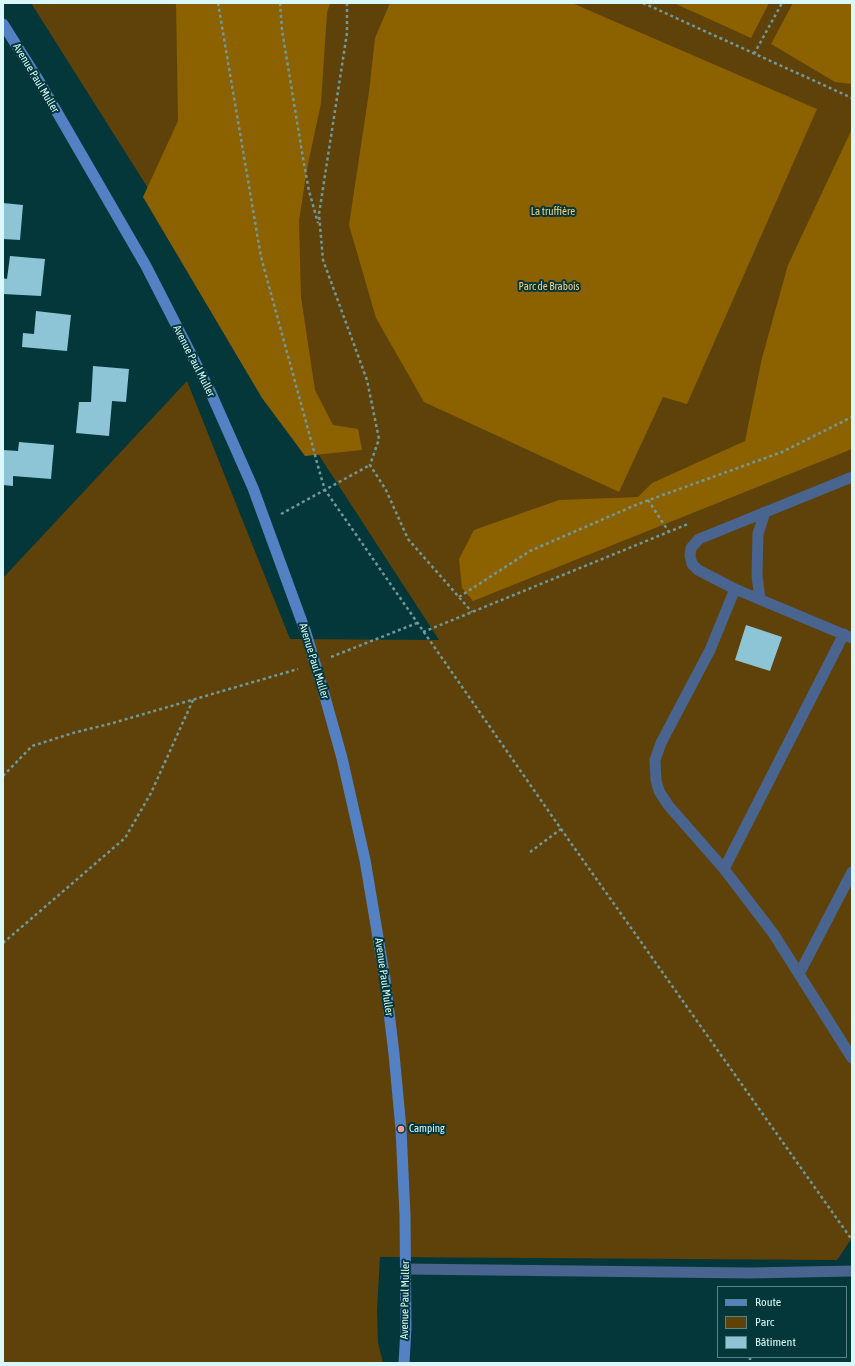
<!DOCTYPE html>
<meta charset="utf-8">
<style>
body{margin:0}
#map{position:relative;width:855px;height:1366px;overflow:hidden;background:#033739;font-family:"Asap Condensed",sans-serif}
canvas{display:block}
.frame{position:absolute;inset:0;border:4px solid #daf8f9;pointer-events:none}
.legend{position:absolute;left:717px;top:1286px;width:130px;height:72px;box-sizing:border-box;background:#033739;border:1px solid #598486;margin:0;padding:5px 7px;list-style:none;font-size:12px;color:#daf8f9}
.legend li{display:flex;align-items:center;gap:8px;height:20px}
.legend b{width:20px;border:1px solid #598486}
</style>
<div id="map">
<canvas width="855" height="1366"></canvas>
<div class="frame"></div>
<ul class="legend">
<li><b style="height:5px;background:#5480c4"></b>Route</li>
<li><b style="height:11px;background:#5e4209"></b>Parc</li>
<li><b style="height:11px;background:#8dc5d7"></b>Bâtiment</li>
</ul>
</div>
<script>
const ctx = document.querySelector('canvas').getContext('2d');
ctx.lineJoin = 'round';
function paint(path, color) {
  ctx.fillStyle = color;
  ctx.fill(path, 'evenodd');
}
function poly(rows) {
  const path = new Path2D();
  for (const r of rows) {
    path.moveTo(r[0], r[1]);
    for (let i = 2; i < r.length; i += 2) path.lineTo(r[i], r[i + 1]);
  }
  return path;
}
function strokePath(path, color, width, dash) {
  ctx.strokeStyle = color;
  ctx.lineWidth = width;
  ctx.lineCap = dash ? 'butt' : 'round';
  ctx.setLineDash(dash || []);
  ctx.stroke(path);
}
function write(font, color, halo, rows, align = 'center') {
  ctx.font = font + ' "Asap Condensed",sans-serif';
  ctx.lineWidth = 4;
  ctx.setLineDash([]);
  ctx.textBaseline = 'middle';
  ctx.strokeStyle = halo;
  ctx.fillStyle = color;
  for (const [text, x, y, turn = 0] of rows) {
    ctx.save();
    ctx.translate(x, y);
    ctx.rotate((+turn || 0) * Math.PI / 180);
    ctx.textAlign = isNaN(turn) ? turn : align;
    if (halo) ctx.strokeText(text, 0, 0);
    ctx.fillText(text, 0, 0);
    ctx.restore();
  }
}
const green = poly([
 [31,3,852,3,852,1238,837,1260,380,1257,377,1310,378,1343,383,1363,3,1363,3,578,187,381,290,639,439,640,237,329]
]);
const forest = poly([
 [176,3,330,3,327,13,321,103,307,169,299,221,301,297,315,390,333,425,358,429,362,450,305,456,262,398,143,197,178,121],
 [390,3,572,3,817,109,687,404,663,397,619,492,424,402,376,318,349,225,369,92,375,38],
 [674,3,769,3,751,38],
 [793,3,852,3,852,84,835,82,771,44],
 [852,129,852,449,473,601,462,588,459,559,474,530,559,500,638,497,652,483,745,441,762,358,788,265]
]);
const building = poly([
 [3,203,23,205,20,240,3,239],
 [10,256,45,259,41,296,3,294,3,278,7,279],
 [36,311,71,315,67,351,22,347,23,333,34,334],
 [93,366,129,369,126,402,112,401,109,436,76,433,79,402,91,402],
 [19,442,54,445,51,479,13,476,13,486,3,485,3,450,18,451],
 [746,625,782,637,770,671,735,660]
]);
const path = poly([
 [218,3,261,257,321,477,325,490,561,829,852,1240],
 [280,3,282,30,303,158,309,191,318,223],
 [347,3,347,33,319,214,323,260,367,380,379,439,370,465,386,490,408,539,472,612],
 [643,3,852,98],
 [754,54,782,3],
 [648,500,669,532],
 [281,514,370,465],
 [459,597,530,551,638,504,782,452,852,417],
 [423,632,688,524],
 [331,657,417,623],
 [3,776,32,746,73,733,113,723,298,669],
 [530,852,561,829],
 [3,943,125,838,151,793,193,700],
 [750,1357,750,1363]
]);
const service = poly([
 [852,477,699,539,691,548,690,556,692,564,698,570,735,589,852,638],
 [735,589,710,650,661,743,655,760,656,780,659,791,668,805,724,869,773,933,852,1058],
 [760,599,757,576,758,534,765,512],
 [724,869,844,634],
 [799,974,852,872]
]);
const minor = poly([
 [406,1269,750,1273,852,1271]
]);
const secondary = poly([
 [3,24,39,81,146,266,210,391,253,488,306,633,323,690,342,758,365,860,385,979,394,1054,401,1129,405,1215,406,1328,404,1363]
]);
const markers = [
 [401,1129,4,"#f59b9c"]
];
const streetNames = [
 ["Avenue Paul Muller",36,78,59],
 ["Avenue Paul Muller",194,361,63],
 ["Avenue Paul Muller",314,661,73],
 ["Avenue Paul Muller",384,977,82],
 ["Avenue Paul Muller",405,1300,-89]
];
const parkNames = [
 ["La truffière",553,212],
 ["Parc de Brabois",549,287]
];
const poiNames = [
 ["Camping",409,1129]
];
paint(green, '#5e4209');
paint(forest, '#8c6100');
paint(building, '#8dc5d7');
strokePath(path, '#70999a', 2.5, [3, 3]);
strokePath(service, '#48648f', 11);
strokePath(minor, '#48648f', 11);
strokePath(secondary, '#5480c4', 11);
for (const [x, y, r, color] of markers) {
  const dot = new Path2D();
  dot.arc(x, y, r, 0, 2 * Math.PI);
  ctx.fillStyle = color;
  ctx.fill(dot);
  strokePath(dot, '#033739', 1.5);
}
write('11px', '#daf8f9', '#033739', streetNames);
write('11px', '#fbcb7c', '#033739', parkNames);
write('11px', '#daf8f9', '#033739', poiNames, 'left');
</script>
